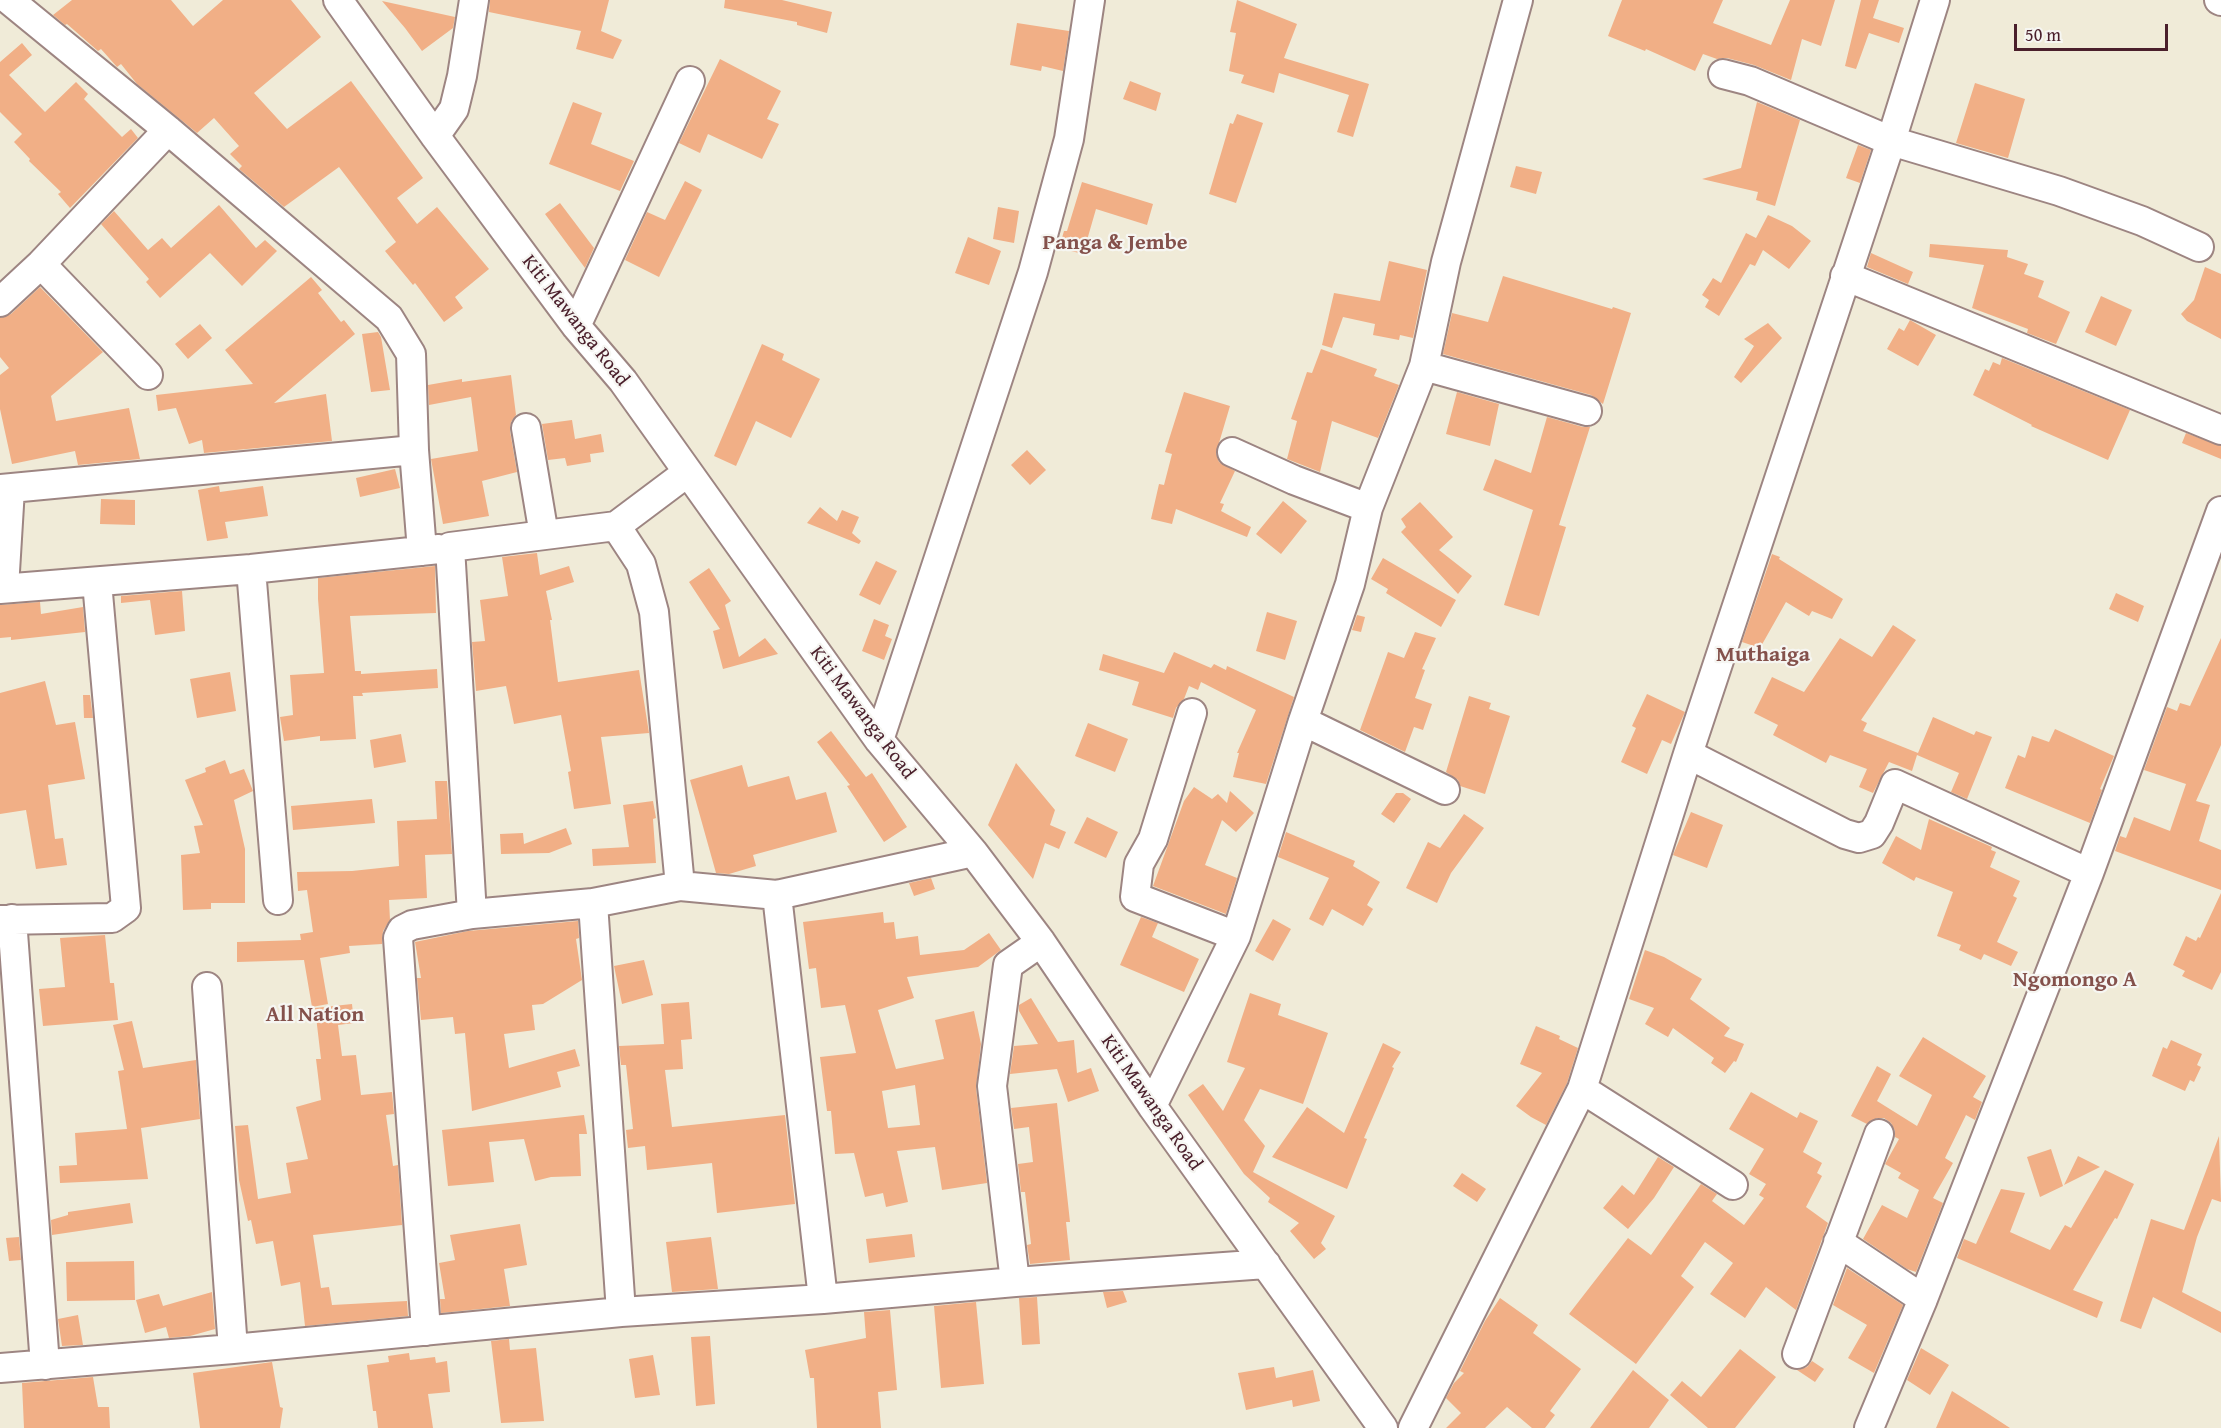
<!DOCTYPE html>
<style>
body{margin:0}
#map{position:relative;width:2221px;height:1428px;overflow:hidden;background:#f0ebd8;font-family:"Gentium Book Plus",serif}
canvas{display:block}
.scale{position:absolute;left:2014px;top:24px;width:154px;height:27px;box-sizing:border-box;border:3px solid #4a1f2b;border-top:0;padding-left:8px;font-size:18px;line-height:21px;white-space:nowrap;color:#4a1f2b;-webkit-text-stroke:4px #f6f6f2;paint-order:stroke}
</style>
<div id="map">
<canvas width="2221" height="1428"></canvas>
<div class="scale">50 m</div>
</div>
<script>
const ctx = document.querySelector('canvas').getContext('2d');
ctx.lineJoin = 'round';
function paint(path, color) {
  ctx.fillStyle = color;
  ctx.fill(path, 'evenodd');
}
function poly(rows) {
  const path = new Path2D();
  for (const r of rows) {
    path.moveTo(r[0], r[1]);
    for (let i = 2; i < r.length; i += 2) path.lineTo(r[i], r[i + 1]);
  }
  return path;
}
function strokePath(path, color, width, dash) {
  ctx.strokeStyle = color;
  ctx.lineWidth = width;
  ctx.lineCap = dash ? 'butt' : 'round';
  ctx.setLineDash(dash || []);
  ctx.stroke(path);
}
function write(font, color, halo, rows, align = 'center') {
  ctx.font = font + ' "Gentium Book Plus",serif';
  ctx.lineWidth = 4.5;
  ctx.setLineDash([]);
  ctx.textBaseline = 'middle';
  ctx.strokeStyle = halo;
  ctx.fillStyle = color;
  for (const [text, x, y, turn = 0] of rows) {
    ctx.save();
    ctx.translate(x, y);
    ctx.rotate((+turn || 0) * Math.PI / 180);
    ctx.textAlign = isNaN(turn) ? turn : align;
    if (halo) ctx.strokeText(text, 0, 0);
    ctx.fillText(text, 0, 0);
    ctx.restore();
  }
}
const building = poly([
 [72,0,171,0,193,26,223,0,291,0,321,37,254,93,287,129,351,81,423,178,397,198,417,224,437,207,489,269,455,297,463,308,444,322,415,283,413,285,385,251,396,242,339,167,284,207,239,169,242,166,230,154,239,146,214,118,197,133,137,84,121,64,117,67,101,49,98,51,67,24,65,25,53,15],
 [490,0,609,0,601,31,622,40,613,59,576,49,581,31,489,12],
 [725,0,782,0,832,12,827,33,797,25,797,22,724,8],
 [1237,0,1297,24,1284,58,1369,84,1353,137,1337,132,1349,95,1279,73,1274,93,1241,83,1244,75,1229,71,1236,33,1230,32],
 [1622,0,1723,0,1713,23,1771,45,1790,0,1835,0,1821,46,1802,39,1791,80,1754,65,1727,58,1717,59,1703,54,1695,71,1646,49,1645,51,1608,36],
 [1861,0,1879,0,1873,18,1904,28,1899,43,1869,33,1856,69,1845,66],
 [382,1,455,17,453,28,422,51,405,28],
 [1017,23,1069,31,1063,71,1042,66,1041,71,1010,65],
 [22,43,32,55,9,75,45,112,76,82,88,94,84,99,122,137,131,129,138,138,70,208,58,194,61,192,29,161,30,159,14,142,22,134,0,112,0,62],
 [720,59,781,91,767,119,779,124,762,159,708,134,700,153,679,143],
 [1130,81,1161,93,1156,111,1123,99],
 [1975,83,2025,99,2008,158,1956,143],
 [573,102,602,113,591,144,634,161,620,191,549,164],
 [1757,102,1800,120,1775,206,1756,200,1758,192,1702,179,1741,168],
 [1237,114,1263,123,1236,203,1209,194,1230,123,1233,124],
 [1858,145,1871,150,1860,183,1846,178],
 [1516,166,1542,172,1536,194,1510,187],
 [685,181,702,190,659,277,625,260,647,212,665,220],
 [1082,182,1153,204,1147,225,1096,209,1083,254,1059,248,1064,231,1067,231],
 [560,203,594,248,585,268,545,214],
 [219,205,256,248,265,240,277,251,242,286,210,253,160,298,146,282,149,279,101,224,114,211,148,250,162,238,171,248],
 [998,207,1019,211,1014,243,993,239],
 [1768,215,1792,226,1811,241,1789,269,1763,250,1755,266,1750,264,1719,316,1705,307,1709,300,1702,295,1713,278,1721,283,1746,233,1756,238],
 [968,237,1001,251,989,285,955,273],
 [1930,244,2008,250,2007,257,2028,264,2024,274,2044,281,2038,297,2070,312,2056,344,2027,333,2028,329,1972,308,1984,265,1929,257],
 [1871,253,1913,272,1908,284,1867,267],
 [1389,261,1427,270,1413,338,1400,335,1399,340,1373,335,1375,324,1343,317,1332,348,1322,345,1334,293,1380,301],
 [2205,267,2221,274,2221,339,2187,321,2181,314,2194,300],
 [1503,276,1612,309,1613,307,1631,313,1603,404,1591,395,1443,354,1452,313,1488,322],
 [311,277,322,290,318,293,341,322,344,320,355,334,274,403,326,394,332,441,204,453,202,440,189,444,176,408,158,411,156,395,253,384,225,350],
 [40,287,103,352,51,396,56,421,129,408,140,459,78,465,75,451,12,464,0,409,0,375,9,368,0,357,0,318,11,314],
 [2101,296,2132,310,2116,346,2085,332],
 [1910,320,1936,335,1918,366,1887,349,1899,328,1904,331],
 [1768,323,1782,338,1741,383,1734,377,1754,346,1744,339],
 [200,324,212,338,188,359,175,344],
 [378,332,381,337,390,390,371,392,362,334],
 [762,344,784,354,782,360,820,379,791,438,756,421,736,466,714,456],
 [1321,349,1377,369,1374,376,1399,385,1378,438,1332,421,1320,472,1287,459,1297,421,1291,419,1307,372,1312,373],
 [2002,358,2130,410,2108,460,2031,426,2032,425,1973,395,1985,369,1989,371,1993,362,2000,365],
 [511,375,516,415,511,422,510,431,517,472,482,481,489,516,443,524,431,459,478,451,471,397,429,405,428,385,462,379,462,382],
 [1184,392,1230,406,1216,453,1219,462,1235,471,1220,503,1224,504,1221,511,1251,527,1247,537,1176,509,1172,524,1151,519,1159,484,1164,485,1172,454,1165,452],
 [1457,392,1499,404,1490,446,1446,434],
 [1547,417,1583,427,1590,427,1559,525,1566,527,1539,616,1504,605,1533,510,1483,490,1495,459,1531,473],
 [572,420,575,439,601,434,604,452,590,454,591,462,567,466,565,458,548,460,542,424],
 [2186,433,2221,446,2221,459,2182,443],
 [1027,450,1046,470,1030,485,1011,465],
 [395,469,400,488,360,497,356,478],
 [219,486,220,492,263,486,268,516,225,522,228,538,207,541,198,490],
 [101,499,135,500,135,525,100,524],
 [1283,501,1307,521,1281,554,1256,534],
 [1420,502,1453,537,1439,550,1472,576,1458,594,1401,532,1406,527,1401,519],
 [820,507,837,521,842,510,859,517,852,533,861,541,859,544,807,523],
 [537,553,540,575,569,566,574,582,546,591,552,620,550,620,558,682,639,670,649,733,601,737,611,804,574,809,568,772,571,771,561,715,514,724,506,686,476,691,472,642,485,641,480,600,508,596,502,557],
 [1772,554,1780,557,1779,559,1843,599,1832,619,1812,611,1809,616,1786,602,1760,648,1742,642],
 [1383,558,1456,600,1441,627,1386,593,1388,589,1371,579],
 [876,561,897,571,880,605,859,595],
 [435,566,436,613,350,616,355,671,361,671,361,674,437,669,438,688,362,693,363,696,353,696,356,739,320,741,320,736,284,741,280,717,293,715,290,675,324,673,318,599,318,578],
 [709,568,731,601,725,605,739,657,765,638,778,654,723,669,713,631,720,629,689,582],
 [182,591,185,631,155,635,150,600,121,603,121,596],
 [2116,593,2144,606,2138,622,2109,609],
 [40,602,41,614,83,607,85,632,11,640,11,637,0,638,0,605],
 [1267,612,1297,621,1285,660,1256,651],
 [1357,615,1365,617,1361,632,1352,630],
 [874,619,889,625,885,636,892,639,884,660,862,651],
 [1893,625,1916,640,1861,720,1867,723,1863,731,1918,753,1933,717,1974,735,1976,731,1992,737,1967,799,1951,792,1959,773,1917,755,1912,771,1889,762,1873,793,1859,787,1867,769,1830,755,1826,763,1773,735,1778,725,1754,713,1772,677,1804,692,1840,638,1872,657],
 [1415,632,1436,638,1422,669,1425,670,1415,698,1432,704,1423,730,1414,727,1405,752,1360,730,1388,652,1404,658],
 [2221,638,2221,745,2196,801,2210,805,2199,841,2221,850,2221,890,2115,851,2120,836,2126,838,2134,817,2170,831,2186,784,2144,770,2167,707,2177,711,2180,703,2190,706],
 [1174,652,1211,668,1214,664,1226,670,1227,666,1294,697,1266,784,1233,777,1239,753,1237,753,1256,710,1201,682,1198,690,1189,686,1184,699,1176,708,1173,718,1132,705,1139,682,1099,670,1103,654,1164,673],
 [230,672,236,711,197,718,190,679],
 [45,681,56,725,75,722,85,779,48,785,55,839,63,838,67,865,36,869,26,810,0,814,0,693],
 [1647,694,1685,712,1671,744,1662,740,1647,774,1621,762,1636,728,1632,726],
 [83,695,90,695,93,718,84,718],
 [1469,696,1491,703,1489,709,1510,716,1485,794,1460,786,1458,780,1446,772],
 [1088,723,1128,739,1115,772,1075,756],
 [2055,729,2114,756,2100,789,2102,790,2090,823,2005,788,2018,755,2025,758,2032,736,2049,742],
 [831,731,866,777,872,773,907,827,884,842,847,786,850,785,817,742],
 [401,734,406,762,374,768,370,740],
 [225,760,230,774,244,769,253,791,234,800,245,849,245,903,211,903,211,909,183,910,181,855,200,853,194,826,203,825,185,780,206,772,205,768],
 [1016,763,1055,810,1050,825,1066,832,1059,849,1045,843,1033,879,988,825],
 [742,765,748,787,789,776,796,800,826,792,837,832,753,855,756,866,729,874,716,873,690,780],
 [435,781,447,781,452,854,425,855,427,898,389,900,390,920,383,931,382,944,349,946,350,953,320,958,328,1004,312,1007,304,960,237,962,237,942,301,940,300,934,313,932,307,890,298,891,297,872,352,871,399,866,397,821,437,819],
 [1194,787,1212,799,1218,794,1227,803,1230,791,1254,813,1236,832,1222,820,1205,865,1237,878,1226,914,1153,886,1184,801],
 [1396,793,1403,793,1411,799,1394,823,1381,814],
 [372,799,375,823,293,830,291,806],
 [653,801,656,818,653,819,656,863,593,866,592,849,629,847,623,805],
 [1691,812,1723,825,1707,868,1673,855],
 [1464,814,1484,828,1451,873,1437,903,1406,888,1428,842,1440,848],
 [1087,817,1118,832,1106,858,1074,843],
 [1929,819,1992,847,1991,850,1996,852,1990,867,2020,881,2013,896,2017,898,1997,942,2018,952,2011,966,1984,954,1981,960,1959,950,1961,945,1937,936,1953,892,1916,877,1914,881,1882,863,1896,836,1921,850],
 [566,828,572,844,549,853,501,854,500,834,523,833,524,844],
 [1286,832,1355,861,1353,866,1380,882,1367,905,1373,909,1363,926,1332,909,1323,926,1309,919,1329,878,1278,857],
 [931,878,935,889,914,896,909,883],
 [2221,893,2221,972,2212,990,2182,976,2185,971,2173,965,2186,936,2196,941,2198,937,2200,938],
 [883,912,884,923,894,922,896,939,918,936,920,955,964,950,989,933,1001,950,978,967,907,977,914,998,878,1010,896,1069,944,1059,935,1020,974,1011,981,1044,976,1088,987,1183,942,1190,935,1147,897,1151,908,1202,886,1207,883,1193,865,1197,854,1153,835,1154,831,1111,827,1111,820,1057,856,1053,845,1005,821,1008,816,968,809,969,803,922],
 [915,1085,920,1125,888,1128,882,1091],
 [1141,917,1158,923,1152,937,1199,959,1184,992,1120,965],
 [1273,919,1291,929,1273,961,1255,951],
 [578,921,579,938,576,939,582,980,543,1004,532,1005,535,1030,504,1034,509,1068,575,1049,580,1066,557,1072,561,1087,472,1111,465,1033,455,1034,453,1017,421,1020,417,978,421,978,415,942,468,931],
 [105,935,110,983,114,983,118,1020,43,1026,39,989,65,987,60,938],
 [1645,950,1664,957,1702,979,1690,999,1730,1028,1724,1036,1744,1044,1736,1062,1734,1061,1725,1073,1711,1063,1714,1058,1673,1028,1668,1037,1645,1024,1654,1008,1629,999],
 [644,960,653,995,622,1004,614,966],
 [1250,993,1281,1004,1278,1015,1328,1033,1303,1104,1260,1089,1244,1120,1265,1146,1253,1172,1335,1216,1321,1243,1326,1249,1314,1259,1290,1231,1299,1223,1268,1202,1270,1198,1244,1174,1188,1095,1203,1084,1223,1111,1245,1068,1227,1062],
 [1031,998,1058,1042,1074,1040,1077,1073,1091,1068,1099,1091,1068,1102,1057,1069,1010,1074,1014,1046,1038,1044,1019,1011,1019,1005],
 [689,1002,692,1039,681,1040,683,1069,665,1070,672,1127,785,1115,795,1204,717,1213,712,1163,647,1170,645,1146,628,1148,626,1130,633,1129,626,1065,621,1065,619,1046,664,1044,661,1004],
 [352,1004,354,1023,338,1025,342,1056,356,1055,361,1095,392,1092,394,1114,386,1115,393,1166,398,1165,402,1225,313,1235,321,1288,329,1287,332,1305,407,1301,408,1316,305,1326,300,1282,281,1286,273,1241,256,1244,251,1220,248,1221,239,1180,235,1126,248,1125,258,1199,291,1193,286,1163,308,1159,296,1107,321,1100,316,1059,321,1059,315,1008],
 [132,1021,143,1068,196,1060,200,1119,141,1128,148,1179,60,1183,59,1166,77,1165,75,1133,127,1129,118,1071,124,1070,113,1025],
 [1536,1026,1560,1036,1559,1039,1578,1048,1567,1083,1546,1125,1531,1117,1516,1106,1542,1073,1520,1064],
 [1923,1037,1986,1076,1973,1097,1982,1102,1975,1120,1966,1115,1945,1158,1953,1163,1933,1198,1943,1203,1916,1272,1907,1269,1863,1239,1882,1205,1907,1218,1919,1190,1898,1178,1901,1173,1885,1164,1899,1139,1895,1137,1895,1131,1891,1123,1884,1118,1877,1118,1867,1124,1851,1116,1877,1066,1891,1074,1877,1101,1917,1126,1932,1095,1899,1076],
 [2171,1040,2202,1054,2197,1065,2201,1067,2194,1082,2190,1080,2185,1091,2152,1076,2163,1047,2167,1049],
 [1383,1043,1401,1052,1392,1067,1394,1068,1364,1138,1367,1139,1347,1189,1272,1157,1307,1107,1344,1133],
 [1751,1092,1797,1118,1800,1112,1818,1121,1803,1152,1822,1163,1817,1173,1822,1176,1806,1207,1828,1223,1796,1310,1766,1287,1745,1318,1710,1294,1733,1263,1705,1242,1681,1276,1694,1287,1636,1364,1569,1314,1628,1238,1651,1255,1701,1184,1717,1194,1712,1201,1744,1225,1764,1198,1759,1195,1766,1184,1749,1174,1764,1149,1729,1129],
 [1057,1103,1070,1222,1066,1222,1070,1260,1030,1264,1027,1245,1031,1244,1025,1192,1021,1192,1018,1164,1033,1162,1029,1127,1014,1129,1011,1108],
 [584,1115,587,1134,579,1134,581,1176,551,1177,535,1181,524,1139,489,1142,494,1182,448,1186,442,1130],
 [2219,1136,2221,1202,2212,1199,2197,1237,2182,1292,2221,1312,2221,1333,2153,1297,2141,1329,2120,1321,2151,1219,2184,1230],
 [2051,1149,2063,1186,2040,1197,2027,1157],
 [2078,1156,2100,1167,2064,1185],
 [1658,1157,1674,1167,1654,1198,1628,1229,1603,1208,1622,1185,1634,1195],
 [2105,1170,2134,1184,2117,1219,2115,1218,2073,1290,2103,1302,2097,1318,1957,1258,1964,1239,1976,1244,2001,1189,2025,1193,2010,1232,2050,1250,2065,1225,2071,1228],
 [1462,1173,1486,1189,1477,1202,1453,1186],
 [130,1203,133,1223,52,1235,51,1220,68,1215,68,1212],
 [520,1224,527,1265,504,1269,510,1306,441,1313,440,1299,445,1299,439,1263,455,1260,450,1235],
 [912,1234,915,1257,869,1263,866,1239],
 [19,1237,21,1260,9,1261,6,1238],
 [711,1237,718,1289,672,1292,666,1242],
 [134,1261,135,1300,67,1301,66,1262],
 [1847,1268,1903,1305,1874,1373,1848,1358,1867,1325,1833,1305],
 [1123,1291,1127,1302,1107,1308,1103,1292],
 [212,1292,215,1329,190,1336,169,1338,166,1327,145,1333,136,1300,159,1294,163,1306],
 [1037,1297,1040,1344,1022,1345,1019,1298],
 [1500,1298,1538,1325,1533,1333,1581,1369,1550,1411,1555,1415,1545,1428,1532,1428,1507,1407,1485,1428,1446,1428,1461,1413,1446,1398,1454,1383,1464,1373,1460,1371,1485,1321],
 [976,1302,984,1384,941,1388,934,1306],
 [890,1310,897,1390,878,1392,881,1428,817,1428,814,1378,810,1378,805,1350,866,1338,864,1312],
 [78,1315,83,1345,62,1346,58,1319],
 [710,1336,715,1404,696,1406,691,1337],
 [509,1339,510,1350,536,1348,544,1421,501,1423,491,1341],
 [1921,1348,1949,1365,1930,1395,1907,1380],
 [1740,1349,1776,1377,1735,1428,1708,1428,1670,1395,1682,1381,1701,1397],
 [409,1353,410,1360,435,1357,436,1363,447,1361,450,1392,428,1394,433,1428,378,1428,376,1411,373,1411,367,1365,389,1362,388,1356],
 [653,1355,660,1395,635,1398,629,1359],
 [1812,1361,1824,1369,1815,1382,1797,1370,1807,1367],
 [272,1362,280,1407,283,1408,280,1428,200,1428,193,1373],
 [1274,1367,1276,1378,1313,1370,1320,1401,1293,1407,1292,1400,1246,1410,1238,1373],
 [1633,1370,1669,1400,1649,1428,1590,1428],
 [93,1377,98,1407,109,1407,110,1428,24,1428,22,1383],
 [1952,1391,1987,1413,2010,1428,1936,1428]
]);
const minor = poly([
 [9,0,168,130,389,318,411,354,414,450,422,551],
 [338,0,435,136,576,326,623,381,879,740,973,852,1041,942,1152,1106,1383,1428],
 [2219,0,2221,1],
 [1723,74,1750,81,1891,141,2059,191,2142,221,2199,247],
 [435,136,454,109,462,76,474,0],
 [41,264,148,375],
 [1845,276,2221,430],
 [0,302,41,264,168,130],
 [576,326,690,81],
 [1424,366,1587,411],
 [526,428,544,535],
 [1232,452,1294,480,1368,508],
 [0,489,414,450],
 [616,526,641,564,654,612,680,886],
 [251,569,278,900],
 [4,588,10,489],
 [0,589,251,569,439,549],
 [1192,713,1153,839,1139,864,1135,897,1236,936],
 [1303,721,1445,790],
 [879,740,1033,272,1069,139,1090,0],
 [1688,754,1845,834,1859,838,1872,834,1879,823,1895,784,2089,873],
 [593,903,621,1312],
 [472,914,450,547,616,526,688,472],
 [12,919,45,1365],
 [0,920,112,918,126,908,97,582],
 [207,987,233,1349],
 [1582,1089,1733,1185],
 [1152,1106,1236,936,1303,721,1350,584,1368,508,1424,366,1446,262,1518,0],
 [1838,1242,1923,1299],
 [1015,1282,992,1086,1008,965,1041,942],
 [823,1299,777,895,973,852],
 [426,1331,398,938,402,930,412,925,472,914,593,903,680,886,777,895],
 [1797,1354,1879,1134],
 [0,1368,233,1349,621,1312,823,1299,1015,1282,1266,1264],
 [1413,1428,1582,1089,1688,754,1891,141,1935,0],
 [1869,1428,1923,1299,2089,873,2221,511]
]);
const streetNames = [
 ["Kiti Mawanga Road",575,321,52],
 ["Kiti Mawanga Road",862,713,53],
 ["Kiti Mawanga Road",1151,1103,55]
];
const quarterNames = [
 ["Panga & Jembe",1115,243],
 ["Muthaiga",1763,655],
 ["Ngomongo A",2075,980],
 ["All Nation",315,1015]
];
paint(building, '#f1af86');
strokePath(minor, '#9d8582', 32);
strokePath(minor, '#fff', 28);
write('20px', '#4a1f2b', '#f6f6f2', streetNames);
write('bold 22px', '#84514b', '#f6f6f2', quarterNames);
</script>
